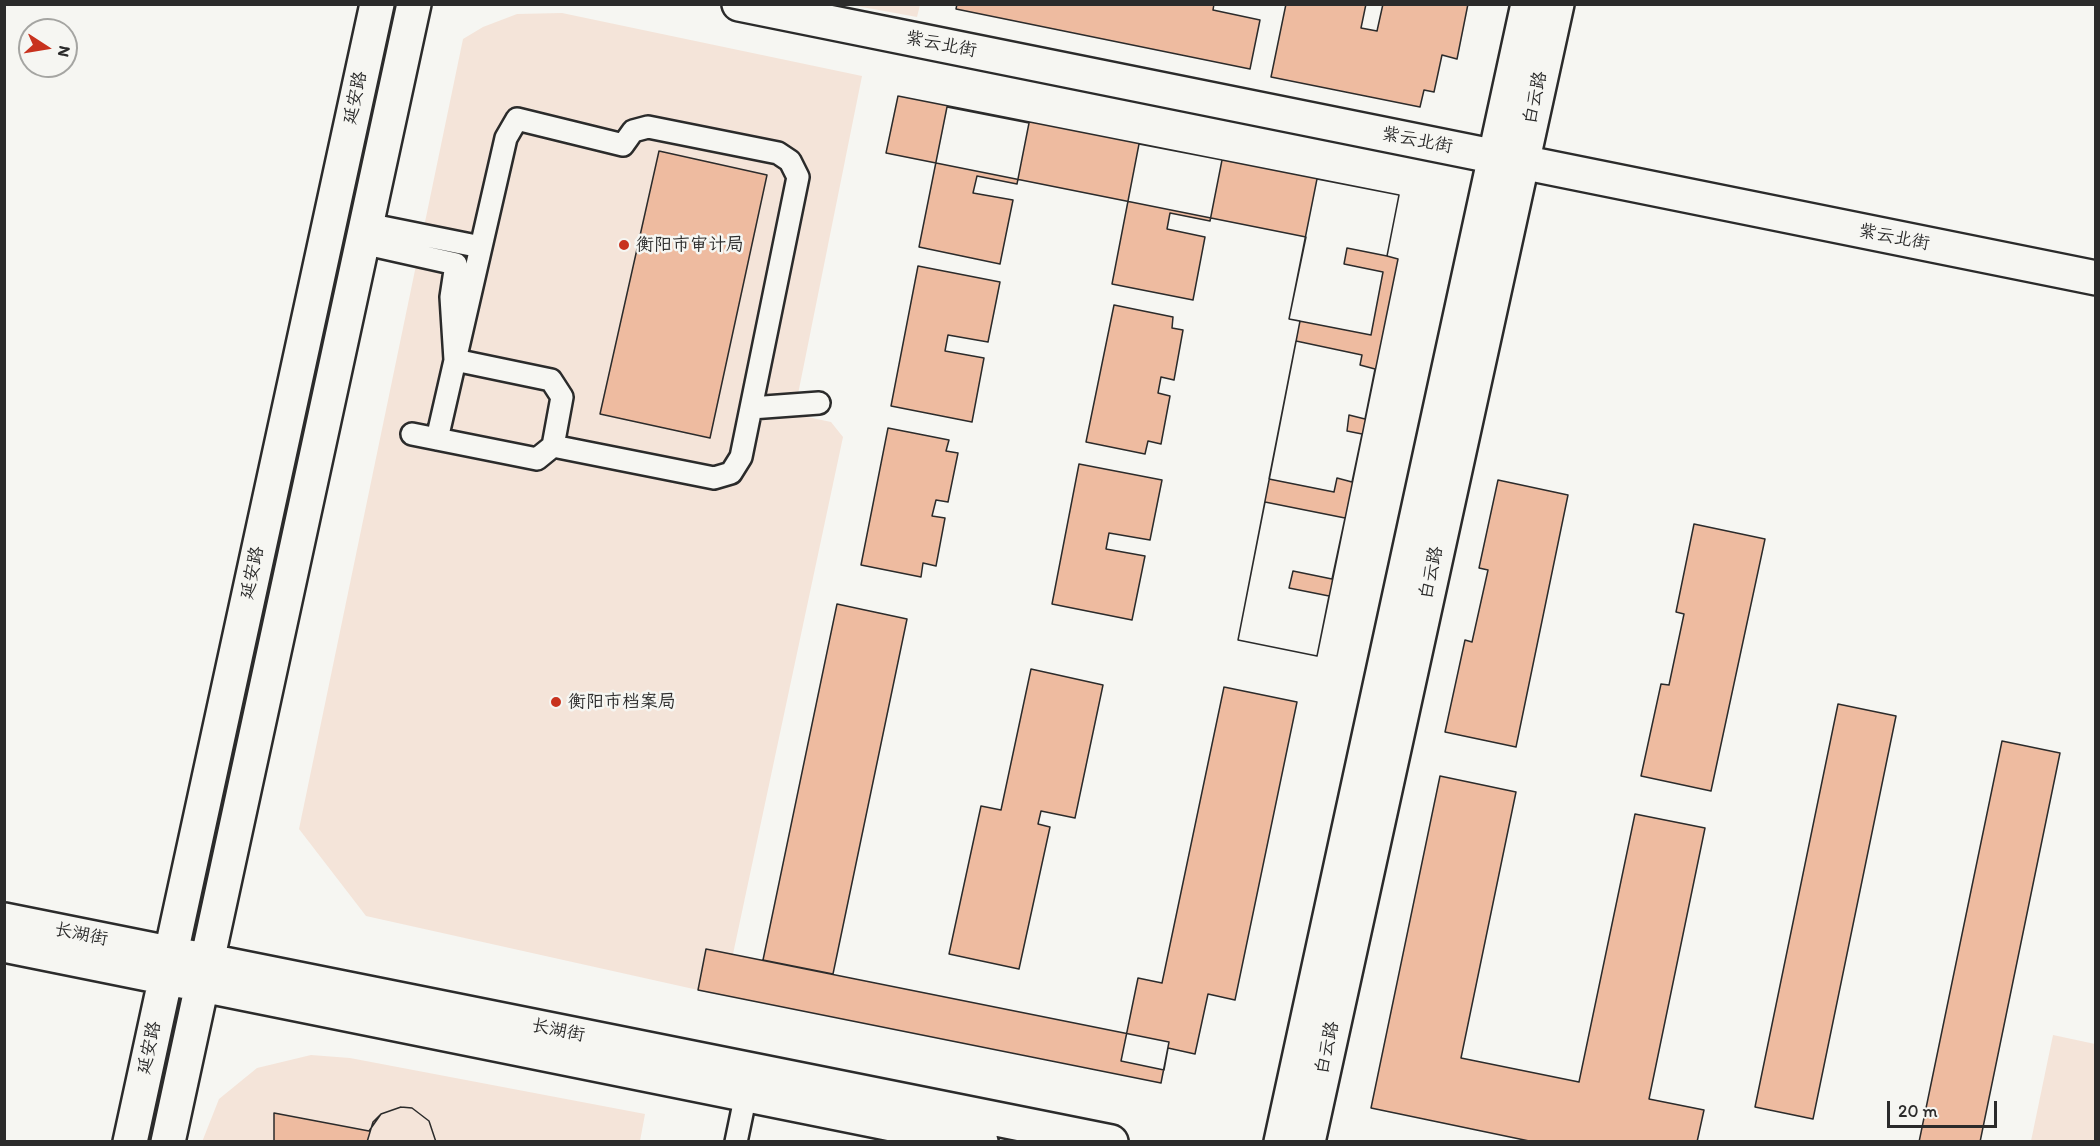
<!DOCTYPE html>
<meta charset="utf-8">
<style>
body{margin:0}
#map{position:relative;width:2100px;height:1146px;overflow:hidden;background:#f6f6f2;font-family:Itim,sans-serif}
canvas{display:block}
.frame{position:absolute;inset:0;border:6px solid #2b2b2b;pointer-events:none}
.north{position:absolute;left:18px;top:18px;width:60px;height:60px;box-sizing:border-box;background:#f6f6f2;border:2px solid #a5a5a2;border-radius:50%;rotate:102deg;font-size:16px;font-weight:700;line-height:24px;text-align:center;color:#2b2b2b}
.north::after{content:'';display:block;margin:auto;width:21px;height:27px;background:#c8321e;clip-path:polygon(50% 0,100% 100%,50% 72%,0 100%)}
.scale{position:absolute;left:1887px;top:1101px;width:110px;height:27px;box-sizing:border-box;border:3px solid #2b2b2b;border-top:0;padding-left:8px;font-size:18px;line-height:21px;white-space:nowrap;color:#2b2b2b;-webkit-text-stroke:4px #f6f6f2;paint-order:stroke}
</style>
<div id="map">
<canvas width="2100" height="1146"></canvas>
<div class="frame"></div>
<div class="north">N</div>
<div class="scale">20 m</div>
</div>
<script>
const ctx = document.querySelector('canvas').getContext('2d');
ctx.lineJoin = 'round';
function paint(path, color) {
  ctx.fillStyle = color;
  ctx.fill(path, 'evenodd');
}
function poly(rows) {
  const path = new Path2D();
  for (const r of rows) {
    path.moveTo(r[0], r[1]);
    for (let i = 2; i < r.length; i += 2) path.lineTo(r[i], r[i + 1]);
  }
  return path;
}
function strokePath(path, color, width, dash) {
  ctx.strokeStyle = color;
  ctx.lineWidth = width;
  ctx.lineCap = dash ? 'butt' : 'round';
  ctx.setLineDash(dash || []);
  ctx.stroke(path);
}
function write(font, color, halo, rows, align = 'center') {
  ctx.font = font + ' Itim,"LXGW WenKai TC",sans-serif';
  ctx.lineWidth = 5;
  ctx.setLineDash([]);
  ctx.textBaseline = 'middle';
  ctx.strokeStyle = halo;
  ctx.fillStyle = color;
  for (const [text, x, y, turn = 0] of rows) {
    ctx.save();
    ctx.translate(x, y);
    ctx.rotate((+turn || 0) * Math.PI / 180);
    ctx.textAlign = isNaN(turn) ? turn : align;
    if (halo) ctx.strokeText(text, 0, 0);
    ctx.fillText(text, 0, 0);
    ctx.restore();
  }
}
const built = poly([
 [851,5,920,4,920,5,917,17],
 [562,13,862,76,794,414,831,422,843,437,733,954,707,950,698,990,366,916,299,829,463,39,483,27,517,14],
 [2053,1035,2095,1044,2095,1141,2031,1141],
 [311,1055,350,1058,645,1114,640,1141,202,1142,219,1099,257,1068]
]);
const building = poly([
 [957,4,1214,4,1213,10,1260,20,1250,69,956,9,957,4],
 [1286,4,1366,4,1361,28,1377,31,1383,4,1468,4,1457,59,1442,55,1434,92,1424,90,1420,107,1271,77,1286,4],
 [898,96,1399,195,1387,256,1398,259,1317,656,1238,640,1300,321,1289,319,1306,237,886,153,898,96],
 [947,107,1029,123,1017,184,977,176,973,193,1013,200,1000,264,919,247,947,107],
 [1139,144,1222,160,1210,221,1170,213,1167,229,1205,237,1193,300,1112,284,1139,144],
 [659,151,767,175,710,438,600,414,659,151],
 [1317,179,1399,195,1387,256,1347,248,1344,264,1383,272,1371,335,1289,319,1317,179],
 [918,266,1000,282,988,342,948,335,945,351,984,358,972,422,891,406,918,266],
 [1114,305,1173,317,1172,328,1183,330,1174,380,1161,377,1158,393,1170,396,1161,444,1148,441,1145,454,1086,442,1114,305],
 [1296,341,1362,355,1360,365,1375,369,1365,419,1349,415,1347,431,1362,434,1352,482,1337,478,1334,492,1269,479,1296,341],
 [888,428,949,440,946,451,958,453,948,502,936,500,932,516,945,518,936,566,923,563,921,577,861,565,888,428],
 [1079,464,1162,480,1150,540,1109,533,1106,549,1145,556,1132,620,1052,604,1079,464],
 [1498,480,1568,495,1516,747,1445,732,1465,640,1472,642,1488,570,1479,568,1498,480],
 [1265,502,1345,518,1332,579,1293,571,1289,588,1329,596,1317,656,1238,640,1265,502],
 [1694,524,1765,539,1711,791,1641,776,1661,684,1669,685,1684,614,1676,612,1694,524],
 [837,604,907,619,833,974,763,960,837,604],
 [1031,669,1103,685,1075,818,1041,811,1038,824,1050,827,1019,969,949,954,981,806,1001,810,1031,669],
 [1224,687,1297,702,1235,1000,1208,994,1195,1054,1168,1048,1164,1070,1121,1061,1138,978,1162,983,1224,687],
 [1838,704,1896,716,1813,1119,1755,1107,1838,704],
 [2002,741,2060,753,1980,1142,1919,1142,2002,741],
 [1440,776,1516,792,1461,1058,1579,1082,1635,814,1705,828,1649,1099,1704,1110,1697,1142,1534,1142,1371,1108,1440,776],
 [706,949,1169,1042,1161,1083,698,990,706,949],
 [401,1107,412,1108,429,1121,436,1142,274,1142,274,1113,369,1131,381,1114,401,1107],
 [401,1107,412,1108,429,1121,436,1142,367,1142,373,1122,381,1114,401,1107]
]);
const service = poly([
 [367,224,481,247],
 [362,243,456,264,451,297,455,360,551,380,562,397,553,446,537,459,412,434],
 [751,408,819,403],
 [437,439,506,138,517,119,623,145,633,131,648,127,778,153,790,161,798,177,741,457,731,473,714,478,553,446],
 [736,1142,746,1094]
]);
const minor = poly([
 [739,4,2096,278]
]);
const tertiary = poly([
 [1281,1142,1528,4],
 [1308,1142,1557,4]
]);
const secondary = poly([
 [4,920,1111,1142],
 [4,945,981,1142],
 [130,1142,377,4],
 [168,1142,414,4]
]);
const markers = [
 [624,245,6,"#c8321e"],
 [556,702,6,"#c8321e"]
];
const streetNames = [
 ["紫云北街",941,45,11],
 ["延安路",356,98,-78],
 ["白云路",1536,98,-78],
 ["紫云北街",1417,141,11],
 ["紫云北街",1894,238,11],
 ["延安路",253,573,-78],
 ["白云路",1432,573,-78],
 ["长湖街",81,935,11],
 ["长湖街",558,1031,11],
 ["延安路",150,1048,-78],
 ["白云路",1328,1048,-78]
];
const poiNames = [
 ["衡阳市审计局",636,245],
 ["衡阳市档案局",568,702]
];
paint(built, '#f4e4d9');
paint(building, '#eebba0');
strokePath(building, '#2b2b2b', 1.5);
strokePath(service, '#2b2b2b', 26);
strokePath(minor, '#2b2b2b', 38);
strokePath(tertiary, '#2b2b2b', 38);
strokePath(secondary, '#2b2b2b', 38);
strokePath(service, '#f6f6f2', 21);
strokePath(minor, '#f6f6f2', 33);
strokePath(tertiary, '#f6f6f2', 33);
strokePath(secondary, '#f6f6f2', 33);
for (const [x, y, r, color] of markers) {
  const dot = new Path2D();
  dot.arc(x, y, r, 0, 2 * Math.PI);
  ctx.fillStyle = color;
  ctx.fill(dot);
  strokePath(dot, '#f6f6f2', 2);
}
write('18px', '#2b2b2b', '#f6f6f2', streetNames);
write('18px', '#2b2b2b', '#f6f6f2', poiNames, 'left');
</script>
